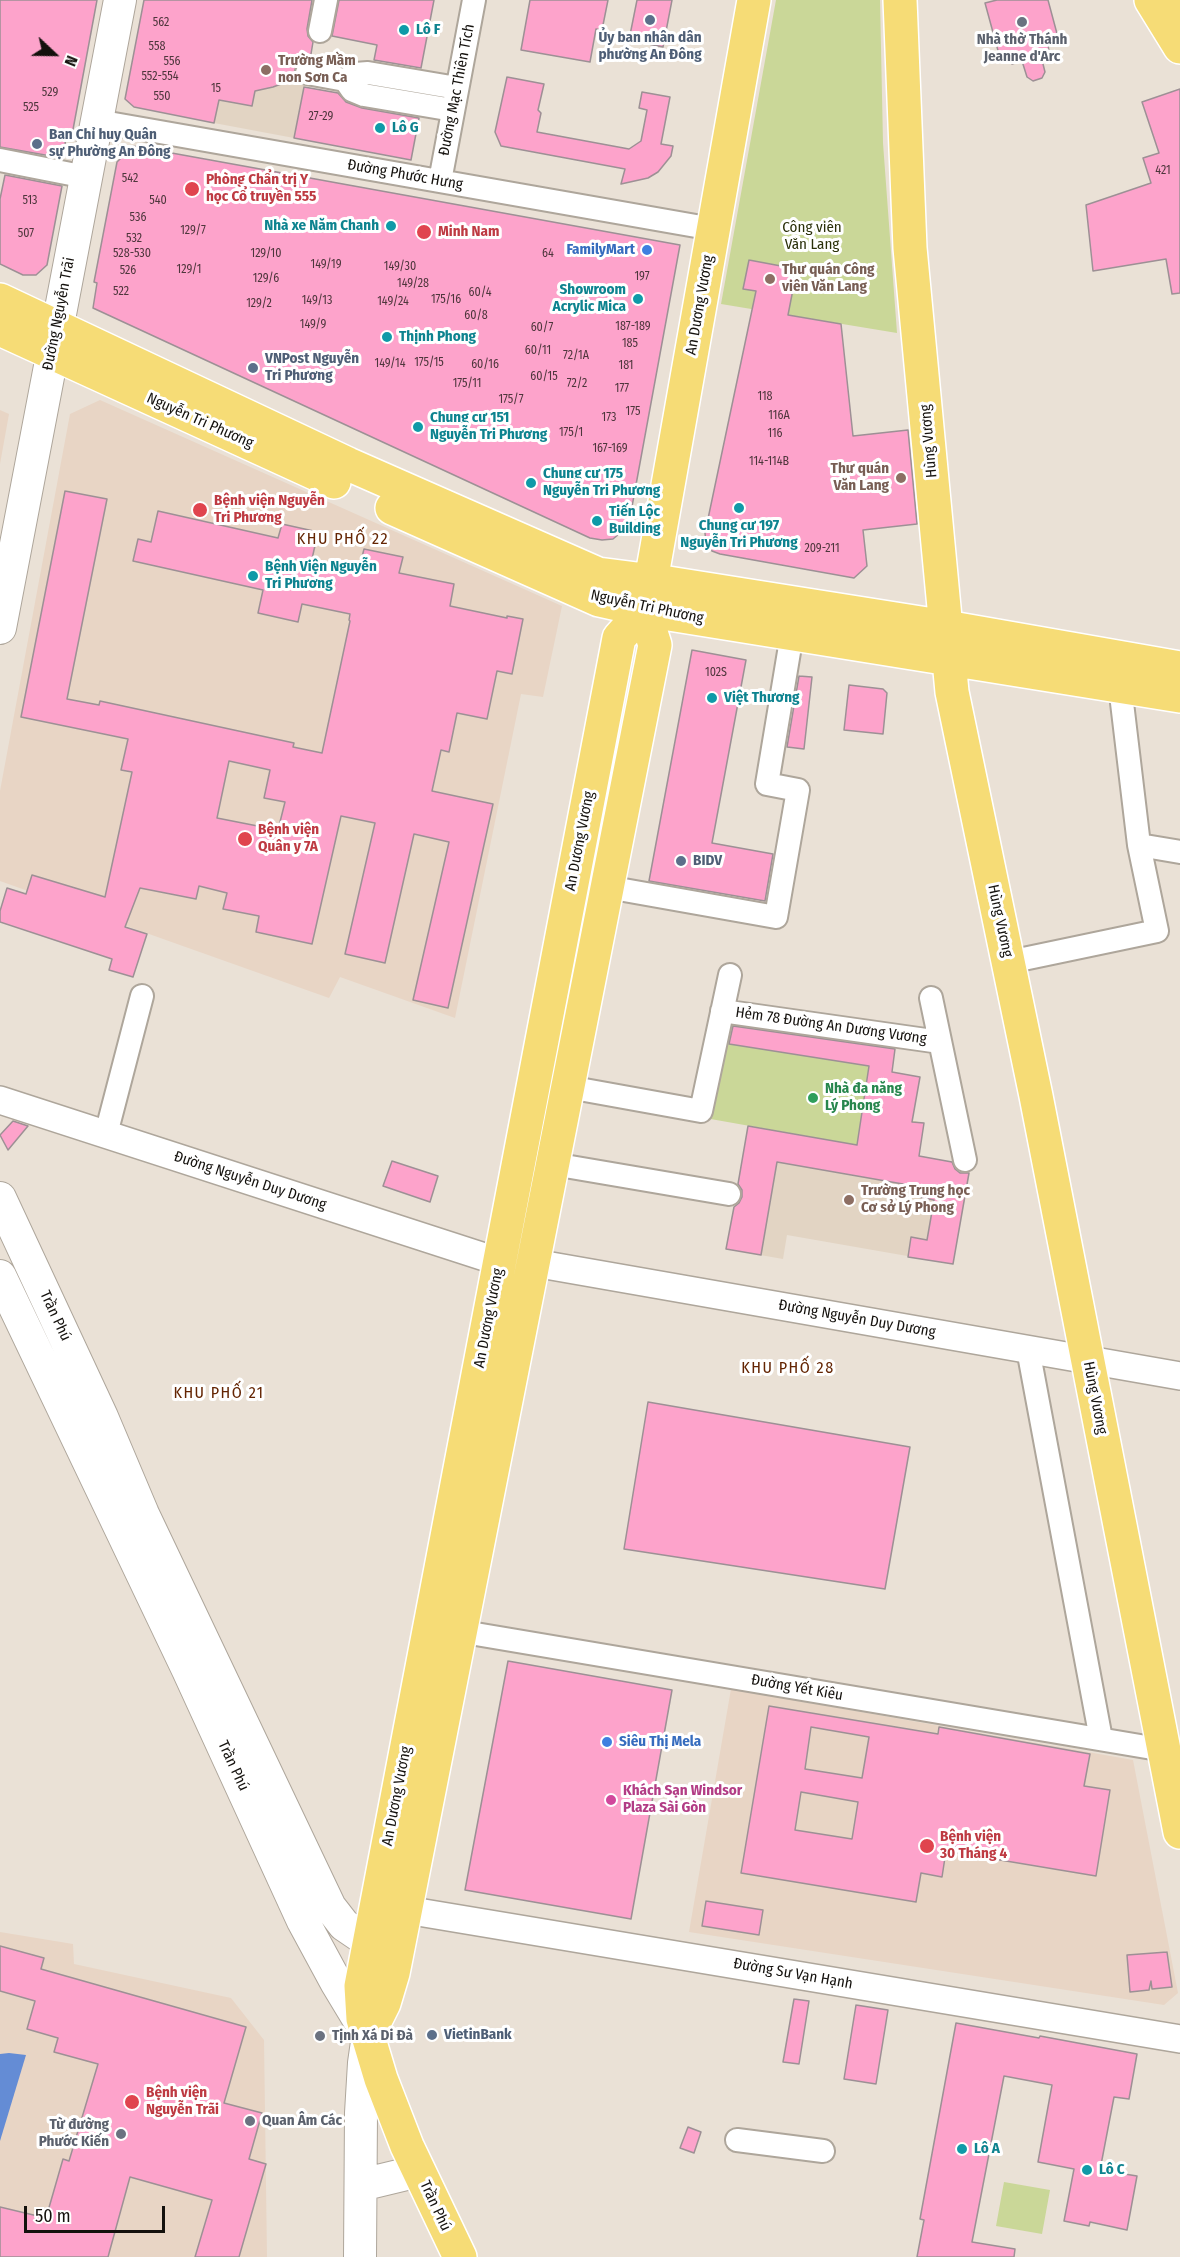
<!DOCTYPE html>
<meta charset="utf-8">
<style>
body{margin:0}
#map{position:relative;width:1180px;height:2257px;overflow:hidden;background:#eae1d6;font-family:"Fira Sans Condensed",sans-serif}
canvas{display:block}
.north{position:absolute;left:24px;top:24px;width:60px;height:60px;-webkit-text-stroke:4px #fff;paint-order:stroke;rotate:112deg;font-size:16px;font-weight:700;line-height:24px;text-align:center;color:#14110d}
.north::after{content:'';display:block;margin:auto;width:21px;height:27px;background:#14110d;clip-path:polygon(50% 0,100% 100%,50% 72%,0 100%)}
.scale{position:absolute;left:24px;top:2206px;width:141px;height:27px;box-sizing:border-box;border:3px solid #14110d;border-top:0;padding-left:8px;font-size:18px;line-height:21px;white-space:nowrap;color:#14110d;-webkit-text-stroke:4px #fff;paint-order:stroke}
</style>
<div id="map">
<canvas width="1180" height="2257"></canvas>
<div class="north">N</div>
<div class="scale">50 m</div>
</div>
<script>
const ctx = document.querySelector('canvas').getContext('2d');
ctx.lineJoin = 'round';
function paint(path, color) {
  ctx.fillStyle = color;
  ctx.fill(path, 'evenodd');
}
function poly(rows) {
  const path = new Path2D();
  for (const r of rows) {
    path.moveTo(r[0], r[1]);
    for (let i = 2; i < r.length; i += 2) path.lineTo(r[i], r[i + 1]);
  }
  return path;
}
function strokePath(path, color, width, dash) {
  ctx.strokeStyle = color;
  ctx.lineWidth = width;
  ctx.lineCap = dash ? 'butt' : 'round';
  ctx.setLineDash(dash || []);
  ctx.stroke(path);
}
function write(font, color, halo, rows, align = 'center') {
  ctx.font = font + ' "Fira Sans Condensed",sans-serif';
  ctx.lineWidth = 6;
  ctx.setLineDash([]);
  ctx.textBaseline = 'middle';
  ctx.strokeStyle = halo;
  ctx.fillStyle = color;
  for (const [text, x, y, turn = 0] of rows) {
    ctx.save();
    ctx.translate(x, y);
    ctx.rotate((+turn || 0) * Math.PI / 180);
    ctx.textAlign = isNaN(turn) ? turn : align;
    if (halo) ctx.strokeText(text, 0, 0);
    ctx.fillText(text, 0, 0);
    ctx.restore();
  }
}
const built = poly([
 [268,0,322,0,294,138,214,123,233,31],
 [748,1126,971,1165,953,1264,787,1235,783,1259,726,1249]
]);
const medical = poly([
 [100,400,562,606,543,697,521,694,455,1018,340,977,329,998,0,881,0,791,70,414],
 [0,410,9,414,0,464],
 [731,1689,1133,1760,1178,1993,1164,2005,689,1932],
 [0,1932,73,1944,74,1964,231,1998,264,2040,267,2257,0,2257]
]);
const green = poly([
 [776,0,880,0,883,143,897,333,721,304],
 [727,1017,896,1042,892,1072,912,1121,924,1123,919,1156,705,1118],
 [1004,2182,1050,2190,1042,2234,996,2226]
]);
const water = poly([
 [9,2053,26,2055,0,2141,0,2054]
]);
const building = poly([
 [0,0,97,0,72,135,67,134,62,158,0,147,0,0],
 [144,0,312,0,307,29,308,36,313,42,310,60,303,60,297,64,294,73,281,84,273,87,255,91,252,106,219,100,214,123,134,107,125,99,144,0],
 [339,0,434,0,421,68,374,60,377,45,332,36,339,0],
 [530,0,608,0,602,30,596,29,590,62,521,50,530,0],
 [637,0,672,0,663,47,629,40,637,0],
 [997,0,1048,0,1059,41,1048,44,1049,52,1041,56,1045,72,1042,78,1033,81,1027,77,1022,61,1012,64,1009,55,1000,58,985,3,997,0],
 [507,77,544,84,538,110,541,113,537,132,629,149,641,141,647,110,639,108,642,92,670,97,661,144,673,146,671,156,658,172,648,178,621,184,625,169,501,146,495,132,507,77],
 [304,87,338,93,346,102,362,108,419,118,411,160,294,138,304,87],
 [1180,89,1180,293,1172,294,1166,259,1093,271,1086,205,1151,183,1143,158,1159,153,1142,102,1180,89],
 [133,146,680,245,631,512,625,529,613,539,602,540,590,538,93,308,97,283,94,282,117,162,133,146],
 [5,175,62,186,47,265,36,275,23,275,0,264,0,199,5,175],
 [749,260,797,269,788,315,841,324,853,436,908,430,917,524,863,530,867,566,854,578,720,554,712,551,706,543,705,533,756,291,743,289,749,260],
 [65,491,107,499,67,699,99,705,100,701,294,743,293,747,322,753,350,621,349,620,350,614,302,604,298,622,258,613,263,590,133,561,138,539,151,542,158,511,278,538,282,524,318,532,312,559,359,569,364,549,403,557,399,573,454,584,450,606,507,618,507,616,523,619,512,674,497,671,487,719,457,713,449,752,441,750,432,791,493,804,448,1008,413,1000,449,842,414,834,385,963,345,954,375,823,341,816,312,944,256,932,259,916,223,909,227,893,199,886,196,899,140,888,125,927,147,934,133,977,109,970,112,959,0,922,0,911,7,888,26,894,32,875,105,897,132,772,121,770,128,739,21,717,65,491],
 [229,761,270,770,264,798,285,802,278,830,217,818,229,761],
 [692,650,746,660,712,843,773,854,765,901,649,881,692,650],
 [799,676,812,677,804,749,787,747,799,676],
 [849,685,883,689,887,693,883,734,844,730,849,685],
 [733,1026,895,1049,892,1072,920,1077,912,1122,924,1123,919,1156,952,1162,955,1169,960,1173,969,1173,953,1264,908,1257,911,1237,927,1240,934,1200,918,1197,920,1187,777,1162,761,1255,726,1249,734,1207,739,1203,742,1197,742,1190,738,1184,748,1126,857,1145,869,1066,729,1044,733,1026],
 [13,1121,28,1126,8,1150,0,1135,13,1121],
 [392,1161,438,1176,430,1202,383,1186,392,1161],
 [648,1402,910,1447,885,1589,624,1549,648,1402],
 [508,1661,672,1690,631,1919,465,1890,508,1661],
 [769,1706,938,1734,939,1727,1090,1754,1084,1786,1110,1790,1096,1876,946,1851,942,1877,921,1873,916,1902,741,1873,769,1706],
 [811,1727,869,1737,862,1778,805,1769,811,1727],
 [801,1792,858,1802,852,1839,795,1830,801,1792],
 [706,1901,763,1910,759,1935,702,1926,706,1901],
 [0,1946,44,1958,41,1969,246,2027,224,2103,262,2113,249,2159,266,2164,239,2257,195,2257,212,2200,130,2177,108,2257,0,2257,0,2207,46,2218,63,2159,69,2161,98,2064,54,2052,58,2038,27,2029,35,2001,0,1991,0,1946],
 [1167,1952,1172,1987,1152,1989,1151,1981,1149,1990,1130,1992,1127,1955,1167,1952],
 [794,1999,809,2001,799,2064,783,2062,794,1999],
 [856,2005,888,2010,876,2084,844,2079,856,2005],
 [956,2023,1039,2038,1040,2036,1137,2054,1129,2099,1114,2097,1100,2170,1137,2176,1127,2230,1090,2222,1089,2226,1064,2221,1074,2169,1038,2162,1052,2085,1004,2076,972,2242,1015,2249,1014,2257,917,2257,924,2220,920,2219,956,2023],
 [688,2127,701,2132,694,2153,680,2148,688,2127]
]);
const minor = poly([
 [320,31,326,0],
 [307,73,345,80,355,74,368,73,457,88],
 [345,80,352,90,364,95,453,110],
 [97,121,713,229],
 [0,160,86,177],
 [440,181,474,0],
 [1139,845,1180,852],
 [607,887,776,917,798,790,767,784,792,634],
 [1009,962,1157,931,1139,845,1120,686],
 [931,998,965,1160],
 [722,1011,940,1042],
 [568,1087,701,1111,730,975],
 [106,1134,142,996],
 [553,1164,729,1194],
 [1028,1349,1101,1739],
 [446,1629,1164,1750],
 [737,2140,823,2151]
]);
const tertiary = poly([
 [0,1100,500,1262],
 [534,1263,1180,1376],
 [406,1910,1180,2039]
]);
const secondary = poly([
 [0,628,120,0],
 [0,1198,102,1417,143,1514,330,1907,344,1925,369,1942],
 [0,1276,188,1670,303,1921,336,1982,368,2035,364,2063,361,2113,360,2257],
 [361,2185,419,2171]
]);
const primary = poly([
 [900,0,910,248,952,692,1036,1096,1180,1832],
 [1151,0,1180,47],
 [1179,0,1180,1],
 [0,300,348,464,598,574,668,583,946,627,1180,668],
 [0,329,334,482],
 [392,508,599,600,644,610,1180,696],
 [368,2035,384,2003,393,1973,655,645,644,610],
 [460,2257,407,2146,381,2079,363,2019,361,1986,619,638,644,610,651,581,754,0]
]);
const markers = [
 [650,20,6,"#5c6f8a"],
 [1022,22,6,"#6b7280"],
 [404,30,6,"#0f9aa8"],
 [266,70,6,"#8d6e63"],
 [380,128,6,"#0f9aa8"],
 [37,144,6,"#5c6f8a"],
 [192,189,8,"#e0444e"],
 [391,226,6,"#0f9aa8"],
 [424,232,8,"#e0444e"],
 [647,250,6,"#3f7fe0"],
 [770,279,6,"#8d6e63"],
 [638,299,6,"#0f9aa8"],
 [387,337,6,"#0f9aa8"],
 [253,368,6,"#5c6f8a"],
 [418,427,6,"#0f9aa8"],
 [901,478,6,"#8d6e63"],
 [531,483,6,"#0f9aa8"],
 [739,508,6,"#0f9aa8"],
 [200,510,8,"#e0444e"],
 [597,521,6,"#0f9aa8"],
 [253,576,6,"#0f9aa8"],
 [712,698,6,"#0f9aa8"],
 [245,839,8,"#e0444e"],
 [681,861,6,"#5c6f8a"],
 [813,1098,6,"#2e9e5b"],
 [849,1200,6,"#8d6e63"],
 [607,1742,6,"#3f7fe0"],
 [611,1800,6,"#d1479c"],
 [927,1846,8,"#e0444e"],
 [432,2035,6,"#5c6f8a"],
 [320,2036,6,"#6b7280"],
 [132,2102,8,"#e0444e"],
 [250,2121,6,"#6b7280"],
 [121,2134,6,"#6b7280"],
 [962,2149,6,"#0f9aa8"],
 [1087,2170,6,"#0f9aa8"]
];
const numberNames = [
 ["562",161,23],
 ["558",157,47],
 ["556",172,62],
 ["552-554",160,77],
 ["15",216,89],
 ["529",50,93],
 ["550",162,97],
 ["525",31,108],
 ["27-29",321,117],
 ["421",1163,171],
 ["542",130,179],
 ["513",30,201],
 ["540",158,201],
 ["536",138,218],
 ["129/7",193,231],
 ["507",26,234],
 ["532",134,239],
 ["528-530",132,254],
 ["129/10",266,254],
 ["64",548,254],
 ["149/19",326,265],
 ["149/30",400,267],
 ["129/1",189,270],
 ["526",128,271],
 ["197",642,277],
 ["129/6",266,279],
 ["149/28",413,284],
 ["522",121,292],
 ["60/4",480,293],
 ["175/16",446,300],
 ["149/13",317,301],
 ["149/24",393,302],
 ["129/2",259,304],
 ["60/8",476,316],
 ["149/9",313,325],
 ["187-189",633,327],
 ["60/7",542,328],
 ["185",630,344],
 ["60/11",538,351],
 ["72/1A",576,356],
 ["175/15",429,363],
 ["149/14",390,364],
 ["60/16",485,365],
 ["181",626,366],
 ["60/15",544,377],
 ["175/11",467,384],
 ["72/2",577,384],
 ["177",622,389],
 ["118",765,397],
 ["175/7",511,400],
 ["175",633,412],
 ["116A",779,416],
 ["173",609,418],
 ["175/1",571,433],
 ["116",775,434],
 ["167-169",610,449],
 ["114-114B",769,462],
 ["209-211",822,549],
 ["102S",716,673]
];
const cultureNames = [
 ["Lô F",416,30],
 ["Lô G",392,128],
 ["Nhà xe Năm Chanh",379,226,"right"],
 ["Showroom",626,290,"right"],
 ["Acrylic Mica",626,307,"right"],
 ["Thịnh Phong",399,337],
 ["Chung cư 151",430,418],
 ["Nguyễn Tri Phương",430,435],
 ["Chung cư 175",543,474],
 ["Nguyễn Tri Phương",543,491],
 ["Tiến Lộc",609,512],
 ["Building",609,529],
 ["Chung cư 197",739,526,"center"],
 ["Nguyễn Tri Phương",739,543,"center"],
 ["Bệnh Viện Nguyễn",265,567],
 ["Tri Phương",265,584],
 ["Việt Thương",724,698],
 ["Lô A",974,2149],
 ["Lô C",1099,2170]
];
const serviceNames = [
 ["Ủy ban nhân dân",650,38,"center"],
 ["phường An Đông",650,55,"center"],
 ["Ban Chỉ huy Quân",49,135],
 ["sự Phường An Đông",49,152],
 ["VNPost Nguyễn",265,359],
 ["Tri Phương",265,376],
 ["BIDV",693,861],
 ["VietinBank",444,2035]
];
const worshipNames = [
 ["Nhà thờ Thánh",1022,40,"center"],
 ["Jeanne d'Arc",1022,57,"center"],
 ["Tịnh Xá Di Đà",332,2036],
 ["Quan Âm Các",262,2121],
 ["Từ đường",109,2125,"right"],
 ["Phước Kiến",109,2142,"right"]
];
const educationNames = [
 ["Trường Mầm",278,61],
 ["non Sơn Ca",278,78],
 ["Thư quán Công",782,270],
 ["viên Văn Lang",782,287],
 ["Thư quán",889,469,"right"],
 ["Văn Lang",889,486,"right"],
 ["Trường Trung học",861,1191],
 ["Cơ sở Lý Phong",861,1208]
];
const streetNames = [
 ["Đường Mạc Thiên Tích",457,90,-79],
 ["Đường Phước Hưng",405,175,10],
 ["An Dương Vương",700,305,-80],
 ["Đường Nguyễn Trãi",59,314,-79],
 ["Nguyễn Tri Phương",200,421,24],
 ["Hùng Vương",929,441,-95],
 ["Nguyễn Tri Phương",647,607,12],
 ["An Dương Vương",580,841,-79],
 ["Hùng Vương",1000,921,78],
 ["Hẻm 78 Đường An Dương Vương",831,1026,8],
 ["Đường Nguyễn Duy Dương",250,1181,18],
 ["Trần Phú",55,1316,65],
 ["An Dương Vương",489,1318,-79],
 ["Đường Nguyễn Duy Dương",857,1319,10],
 ["Hùng Vương",1095,1398,79],
 ["Đường Yết Kiêu",797,1688,10],
 ["Trần Phú",233,1766,65],
 ["An Dương Vương",397,1796,-79],
 ["Đường Sư Vạn Hạnh",793,1974,10],
 ["Trần Phú",435,2206,65]
];
const healthNames = [
 ["Phòng Chẩn trị Y",206,180],
 ["học Cổ truyền 555",206,197],
 ["Minh Nam",438,232],
 ["Bệnh viện Nguyễn",214,501],
 ["Tri Phương",214,518],
 ["Bệnh viện",258,830],
 ["Quân y 7A",258,847],
 ["Bệnh viện",940,1837],
 ["30 Tháng 4",940,1854],
 ["Bệnh viện",146,2093],
 ["Nguyễn Trãi",146,2110]
];
const parkNames = [
 ["Công viên",812,228],
 ["Văn Lang",812,245]
];
const shopNames = [
 ["FamilyMart",635,250],
 ["Siêu Thị Mela",619,1742,"left"]
];
const leisureNames = [
 ["Nhà đa năng",825,1089],
 ["Lý Phong",825,1106]
];
const hotelNames = [
 ["Khách Sạn Windsor",623,1791],
 ["Plaza Sài Gòn",623,1808]
];
const neighbourhoodNames = [
 ["KHU PHỐ 22",343,540],
 ["KHU PHỐ 28",788,1369],
 ["KHU PHỐ 21",219,1394]
];
paint(built, '#e2d4c3');
paint(medical, '#e8d5c5');
paint(green, '#cad798');
paint(water, '#648cd5');
paint(building, '#fda3cb');
strokePath(building, '#9d9095', 1.5);
strokePath(minor, '#aea69b', 26);
strokePath(tertiary, '#aea69b', 30);
strokePath(secondary, '#aea69b', 34);
strokePath(primary, '#fff', 36);
strokePath(minor, '#fff', 22);
strokePath(tertiary, '#fff', 27);
strokePath(secondary, '#fff', 32);
strokePath(primary, '#f6dc76', 33);
for (const [x, y, r, color] of markers) {
  const dot = new Path2D();
  dot.arc(x, y, r, 0, 2 * Math.PI);
  ctx.fillStyle = color;
  ctx.fill(dot);
  strokePath(dot, '#fff', 2);
}
write('12px', '#4e363c', null, numberNames);
write('bold 15px', '#0d838f', '#fff', cultureNames, 'left');
write('bold 15px', '#4e5e75', '#fff', serviceNames, 'left');
write('bold 15px', '#5b616d', '#fff', worshipNames, 'left');
write('bold 15px', '#785e54', '#fff', educationNames, 'left');
write('15px', '#14110d', '#fff', streetNames);
write('bold 15px', '#be3a42', '#fff', healthNames, 'left');
write('15px', '#2a3009', '#fff', parkNames);
write('bold 15px', '#366cbe', '#fff', shopNames, 'right');
write('bold 15px', '#27864d', '#fff', leisureNames, 'left');
write('bold 15px', '#b23c85', '#fff', hotelNames, 'left');
ctx.letterSpacing = '1.5px';
write('16px', '#642503', '#fff', neighbourhoodNames);
ctx.letterSpacing = '0px';
</script>
